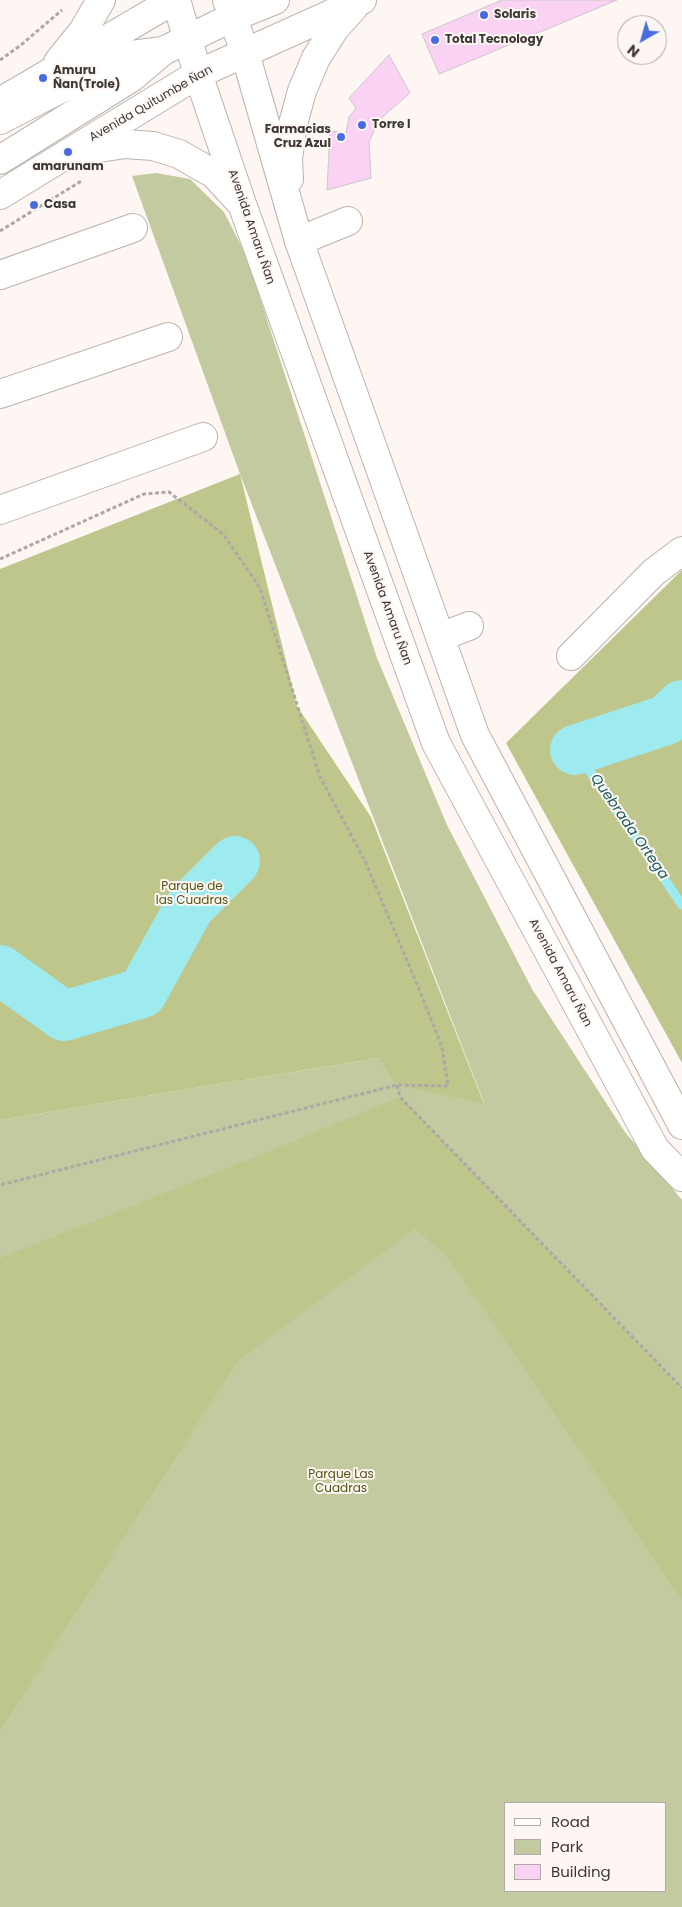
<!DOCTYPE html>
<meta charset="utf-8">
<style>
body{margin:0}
#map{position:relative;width:682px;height:1907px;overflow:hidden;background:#fef6f2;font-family:Poppins,sans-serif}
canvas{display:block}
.legend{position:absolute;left:504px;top:1802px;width:162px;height:90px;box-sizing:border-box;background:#fef6f2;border:1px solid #b0aaa7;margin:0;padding:6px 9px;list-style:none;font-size:15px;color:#3c3836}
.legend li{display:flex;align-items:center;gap:10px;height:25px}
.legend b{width:25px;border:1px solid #b0aaa7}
.north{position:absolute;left:617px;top:15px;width:50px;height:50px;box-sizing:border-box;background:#fef6f2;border:1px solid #b0aaa7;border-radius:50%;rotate:218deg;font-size:14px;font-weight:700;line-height:20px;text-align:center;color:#3c3836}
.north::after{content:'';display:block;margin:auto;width:18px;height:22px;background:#486cdf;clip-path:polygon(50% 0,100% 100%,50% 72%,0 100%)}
</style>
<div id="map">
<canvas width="682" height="1907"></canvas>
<ul class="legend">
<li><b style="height:6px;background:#fff"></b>Road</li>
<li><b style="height:14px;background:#c4caa0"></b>Park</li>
<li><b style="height:14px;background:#fad2f3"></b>Building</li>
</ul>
<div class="north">N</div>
</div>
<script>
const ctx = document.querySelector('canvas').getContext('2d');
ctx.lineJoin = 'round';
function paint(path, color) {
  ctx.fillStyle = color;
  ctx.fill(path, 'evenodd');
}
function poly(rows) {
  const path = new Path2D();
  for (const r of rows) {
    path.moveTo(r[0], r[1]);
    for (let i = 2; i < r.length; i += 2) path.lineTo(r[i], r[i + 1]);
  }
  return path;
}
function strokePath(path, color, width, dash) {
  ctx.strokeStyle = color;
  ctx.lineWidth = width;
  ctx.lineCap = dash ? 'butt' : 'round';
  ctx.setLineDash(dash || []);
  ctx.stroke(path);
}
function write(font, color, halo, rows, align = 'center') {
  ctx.font = font + ' Poppins,sans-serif';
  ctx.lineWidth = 4;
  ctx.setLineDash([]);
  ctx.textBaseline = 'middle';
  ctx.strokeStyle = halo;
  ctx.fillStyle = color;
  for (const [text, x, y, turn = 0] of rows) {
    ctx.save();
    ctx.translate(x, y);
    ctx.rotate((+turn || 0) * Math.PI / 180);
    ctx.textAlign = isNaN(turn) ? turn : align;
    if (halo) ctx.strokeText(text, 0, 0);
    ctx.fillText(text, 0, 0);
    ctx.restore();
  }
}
const green = poly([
 [156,173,190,179,224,212,246,255,377,658,447,825,532,989,625,1132,682,1200,682,1907,0,1907,0,1120,379,1058,484,1103,240,474,132,176],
 [506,1803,666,1803,666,1891,506,1891]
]);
const forest = poly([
 [240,474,297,706,371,817,484,1104,397,1085,379,1058,0,1120,0,569],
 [682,570,682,1063,506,743],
 [400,1097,682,1391,682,1600,448,1257,415,1229,238,1361,0,1730,0,1258,248,1160]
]);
const stream = poly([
 [575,750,682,905]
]);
const river = poly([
 [575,750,666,720,682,705],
 [0,970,64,1016,142,993,190,906,235,861]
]);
const building = poly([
 [502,0,617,0,439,74,422,34,502,0],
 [389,55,410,93,379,120,369,142,371,178,327,190,330,131,346,133,349,117,356,108,349,98,389,55]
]);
const path = poly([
 [0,60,21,45,62,10],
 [0,231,83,180],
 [0,559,144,494,169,492,223,534,260,588,320,777,365,861,419,989,442,1047,448,1086,397,1085,0,1185],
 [397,1085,400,1097,682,1388]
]);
const minor = poly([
 [0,120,124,56,163,51],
 [0,160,131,78,163,51,233,17,275,0],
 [299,241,348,221],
 [0,275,133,228],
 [0,394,168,337],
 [0,510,203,437],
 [440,637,469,626],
 [571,656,654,572,682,551]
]);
const major = poly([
 [176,0,198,74,242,204,436,743,655,1149,682,1177],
 [227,0,245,53,299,241,475,735,682,1125],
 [58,62,83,31,101,0],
 [0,102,174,0],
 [79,151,125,144,153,146,179,154,214,174,238,200],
 [289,179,288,159,293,124,302,91,316,58,335,28,354,7],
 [0,195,198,74,362,0]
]);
const markers = [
 [484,15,5,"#486cdf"],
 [435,40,5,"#486cdf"],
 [43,78,5,"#486cdf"],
 [362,125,5,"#486cdf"],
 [341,137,5,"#486cdf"],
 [68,152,5,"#486cdf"],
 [34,205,5,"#486cdf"]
];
const poiNames = [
 ["Solaris",494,15],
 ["Total Tecnology",445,40],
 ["Amuru",53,71],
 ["Ñan(Trole)",53,85],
 ["Torre I",372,125],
 ["Farmacias",331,130,"right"],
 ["Cruz Azul",331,144,"right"],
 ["amarunam",68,167,"center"],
 ["Casa",44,205]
];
const streetNames = [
 ["Avenida Quitumbe Ñan",151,104,-30],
 ["Avenida Amaru Ñan",251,227,71],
 ["Avenida Amaru Ñan",387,608,70],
 ["Avenida Amaru Ñan",560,973,62]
];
const parkNames = [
 ["Parque de",192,887],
 ["las Cuadras",192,901],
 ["Parque Las",341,1475],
 ["Cuadras",341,1489]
];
const waterNames = [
 ["Quebrada Ortega",629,827,55]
];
paint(green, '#c4caa0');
paint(forest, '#bfc68c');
strokePath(stream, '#9debef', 9);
strokePath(river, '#9debef', 50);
paint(building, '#fad2f3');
strokePath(building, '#cec5cc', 1);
strokePath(minor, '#bbb2ac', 30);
strokePath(major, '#bbb2ac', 30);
strokePath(path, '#aea8a5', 3, [4, 2.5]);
strokePath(minor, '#fff', 28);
strokePath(major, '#fff', 28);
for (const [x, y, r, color] of markers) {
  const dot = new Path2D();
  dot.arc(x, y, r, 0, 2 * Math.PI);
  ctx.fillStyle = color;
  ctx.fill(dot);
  strokePath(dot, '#fef6f2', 2);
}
write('bold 12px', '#3c3836', '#fef6f2', poiNames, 'left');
write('12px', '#3c3836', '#fef6f2', streetNames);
write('12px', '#505414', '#fef6f2', parkNames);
write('italic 14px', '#195a5e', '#fef6f2', waterNames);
</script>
